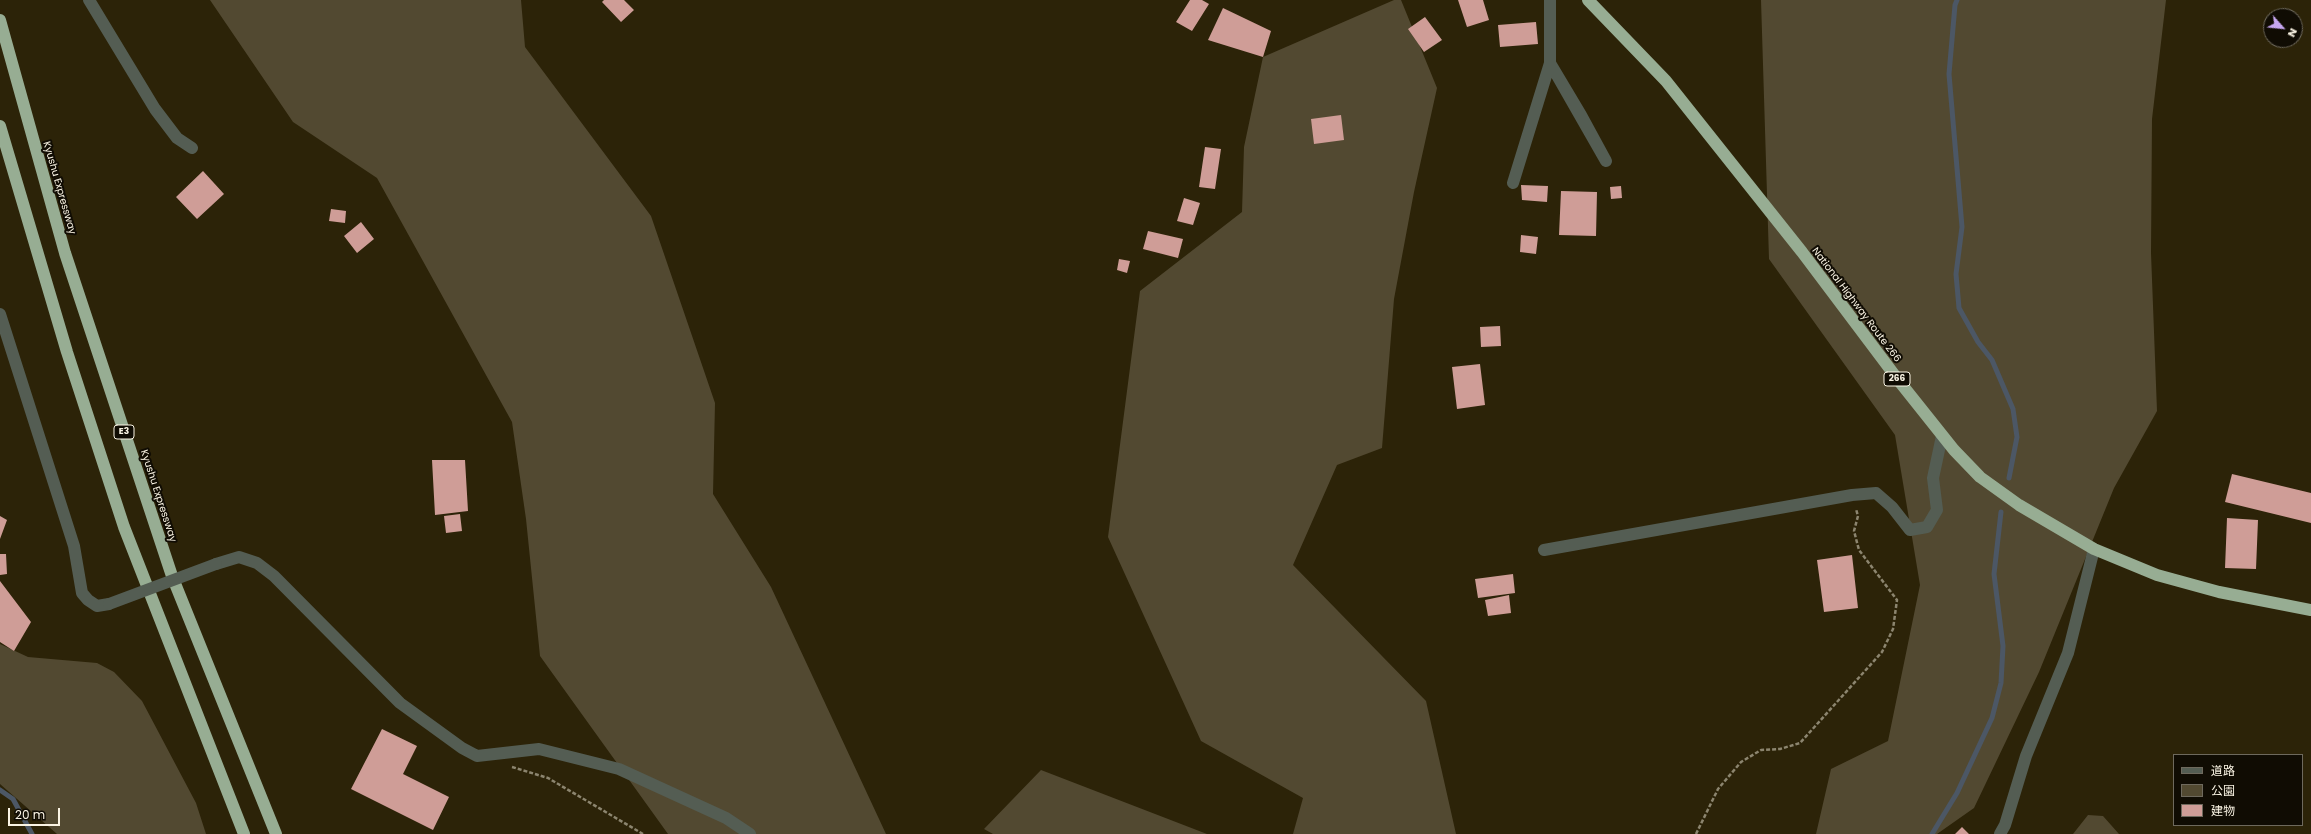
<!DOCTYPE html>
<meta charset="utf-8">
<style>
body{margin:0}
#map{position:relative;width:2311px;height:834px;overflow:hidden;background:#2c2308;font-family:Poppins,"Noto Sans JP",sans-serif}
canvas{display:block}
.legend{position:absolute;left:2173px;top:754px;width:130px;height:72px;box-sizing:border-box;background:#100c03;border:1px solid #6e695d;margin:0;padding:5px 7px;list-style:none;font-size:12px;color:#faf4e4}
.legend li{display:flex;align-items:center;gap:8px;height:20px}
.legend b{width:20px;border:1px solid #6e695d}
.north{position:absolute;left:2263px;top:8px;width:40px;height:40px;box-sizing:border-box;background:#100c03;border:1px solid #6e695d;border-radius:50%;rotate:117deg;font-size:11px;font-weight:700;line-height:16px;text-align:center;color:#faf4e4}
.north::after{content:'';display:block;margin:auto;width:14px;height:18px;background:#c6a6f0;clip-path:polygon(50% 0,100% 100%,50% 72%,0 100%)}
.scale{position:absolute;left:8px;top:808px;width:52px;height:18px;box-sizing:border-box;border:2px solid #faf4e4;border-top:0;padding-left:5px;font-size:12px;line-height:14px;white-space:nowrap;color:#faf4e4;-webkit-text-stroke:3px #100c03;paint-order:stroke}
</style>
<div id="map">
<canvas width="2311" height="834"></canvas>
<ul class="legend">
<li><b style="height:5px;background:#545d53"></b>道路</li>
<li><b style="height:11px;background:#524931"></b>公園</li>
<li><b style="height:11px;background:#cf9d97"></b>建物</li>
</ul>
<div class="north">N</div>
<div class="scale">20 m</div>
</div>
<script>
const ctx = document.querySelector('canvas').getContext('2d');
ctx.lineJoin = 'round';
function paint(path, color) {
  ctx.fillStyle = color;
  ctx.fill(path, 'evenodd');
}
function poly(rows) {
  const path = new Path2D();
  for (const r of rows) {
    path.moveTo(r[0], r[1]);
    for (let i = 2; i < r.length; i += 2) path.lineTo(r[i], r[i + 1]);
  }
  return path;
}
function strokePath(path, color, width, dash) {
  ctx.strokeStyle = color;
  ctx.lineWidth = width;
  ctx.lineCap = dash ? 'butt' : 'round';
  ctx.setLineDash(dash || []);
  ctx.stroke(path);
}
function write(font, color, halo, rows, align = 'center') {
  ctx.font = font + ' Poppins,sans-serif';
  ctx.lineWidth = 4;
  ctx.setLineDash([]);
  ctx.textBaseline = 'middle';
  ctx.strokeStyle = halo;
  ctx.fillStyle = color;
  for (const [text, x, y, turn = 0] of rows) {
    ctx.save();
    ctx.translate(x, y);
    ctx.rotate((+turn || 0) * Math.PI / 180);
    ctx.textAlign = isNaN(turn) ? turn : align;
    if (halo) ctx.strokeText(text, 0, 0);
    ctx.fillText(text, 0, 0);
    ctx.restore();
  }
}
const green = poly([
 [210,0,521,0,525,47,651,216,715,403,713,494,771,587,886,834,668,834,540,656,526,519,512,422,377,178,293,122],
 [1394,0,1401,0,1437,88,1414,192,1394,299,1382,448,1337,465,1293,565,1426,701,1456,834,1293,834,1303,798,1201,741,1108,537,1140,291,1242,212,1244,147,1263,57],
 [1761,0,2166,0,2152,119,2151,253,2157,411,2114,488,2039,672,1974,808,1937,834,1816,834,1831,769,1888,741,1920,585,1895,435,1769,259],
 [0,644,28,657,97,663,114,672,142,701,196,803,206,834,57,834,0,784],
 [1041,770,1207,834,993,834,984,829],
 [2088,815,2103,816,2119,834,2073,834]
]);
const stream = poly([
 [1957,0,1955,5,1949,74,1962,227,1956,274,1959,308,1978,342,1992,360,2013,409,2017,437,2009,478],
 [0,790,13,799,32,834],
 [1932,834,1957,793,1992,718,2001,683,2003,646,1994,574,2001,512]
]);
const building = poly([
 [604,0,624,0,634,10,621,22,602,2],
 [1190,0,1202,0,1209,4,1192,31,1176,22],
 [1458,0,1483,0,1489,20,1467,27],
 [1223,8,1271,31,1263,57,1208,40],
 [1425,17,1442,40,1424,52,1408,29],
 [1536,22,1538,44,1500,47,1498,25],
 [1341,115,1344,140,1314,144,1311,119],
 [1205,147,1221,149,1215,189,1199,187],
 [203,171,224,194,197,219,176,197],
 [1521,185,1548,186,1547,202,1522,200],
 [1621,186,1622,198,1611,199,1610,187],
 [1561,191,1597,192,1596,236,1559,235],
 [1184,198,1200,203,1193,225,1177,221],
 [331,209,346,211,345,223,329,221],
 [361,222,374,239,357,253,344,236],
 [1148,231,1183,239,1178,258,1143,249],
 [1521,235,1538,237,1536,254,1520,252],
 [1119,259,1130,261,1127,273,1117,270],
 [1500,326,1501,346,1481,347,1480,327],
 [1480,364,1485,405,1457,409,1452,367],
 [432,460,465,460,468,511,435,515],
 [2232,474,2311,493,2311,523,2225,502],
 [460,514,462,531,446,533,444,516],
 [0,516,7,520,0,539],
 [2227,518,2258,520,2256,569,2225,568],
 [0,554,6,554,7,574,0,575],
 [1852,555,1858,608,1824,612,1817,560],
 [1513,574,1515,593,1478,598,1475,579],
 [0,581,31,622,14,651,0,642],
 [1509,595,1511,613,1488,616,1485,600],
 [382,729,417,746,403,774,449,797,433,830,351,789],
 [1962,827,1969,834,1955,834]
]);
const path = poly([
 [512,767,548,778,643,834],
 [1696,834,1718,789,1741,762,1761,750,1780,749,1800,743,1882,652,1893,629,1897,600,1859,550,1854,531,1858,516,1856,509]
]);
const street = poly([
 [89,0,155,109,177,138,192,148],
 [1550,63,1581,115,1606,161,1550,63],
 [1513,183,1550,63,1550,0],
 [0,314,74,546,82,593,88,600,97,606,109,604],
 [1544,550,1852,495,1876,493,1892,507,1910,530,1927,527,1937,510,1933,478,1942,436],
 [216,564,239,557,257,563,274,576,400,703,462,748,477,756,539,749,619,769,726,818,750,834],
 [2000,834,2005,825,2026,756,2068,653,2094,549]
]);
const highway = poly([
 [1588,0,1666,81,1802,252,1899,381,1954,450,1980,477,2019,505,2094,549,2157,575,2219,592,2311,610],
 [0,20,65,253,172,576,276,834],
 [0,126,67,352,124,527,244,834]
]);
const streetBridge = poly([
 [109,604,216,564]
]);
const shields = [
 [1897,379,26],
 [124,432,20]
];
const shieldNames = [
 ["266",1897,379],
 ["E3",124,432]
];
const streetNames = [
 ["Kyushu Expressway",59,188,74],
 ["National Highway Route 266",1856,305,53],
 ["Kyushu Expressway",158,496,72]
];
paint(green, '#524931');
strokePath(stream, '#4c5765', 5);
paint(building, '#cf9d97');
strokePath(path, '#8c856f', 2.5, [4, 2]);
strokePath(street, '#545d53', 12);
strokePath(highway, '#97ad93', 12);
strokePath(streetBridge, '#545d53', 12);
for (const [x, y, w] of shields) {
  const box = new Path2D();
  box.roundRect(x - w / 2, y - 7, w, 14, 3);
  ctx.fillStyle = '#100c03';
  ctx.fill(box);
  strokePath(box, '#faf4e4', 1);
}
write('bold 9px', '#faf4e4', null, shieldNames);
write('10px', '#faf4e4', '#100c03', streetNames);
</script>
